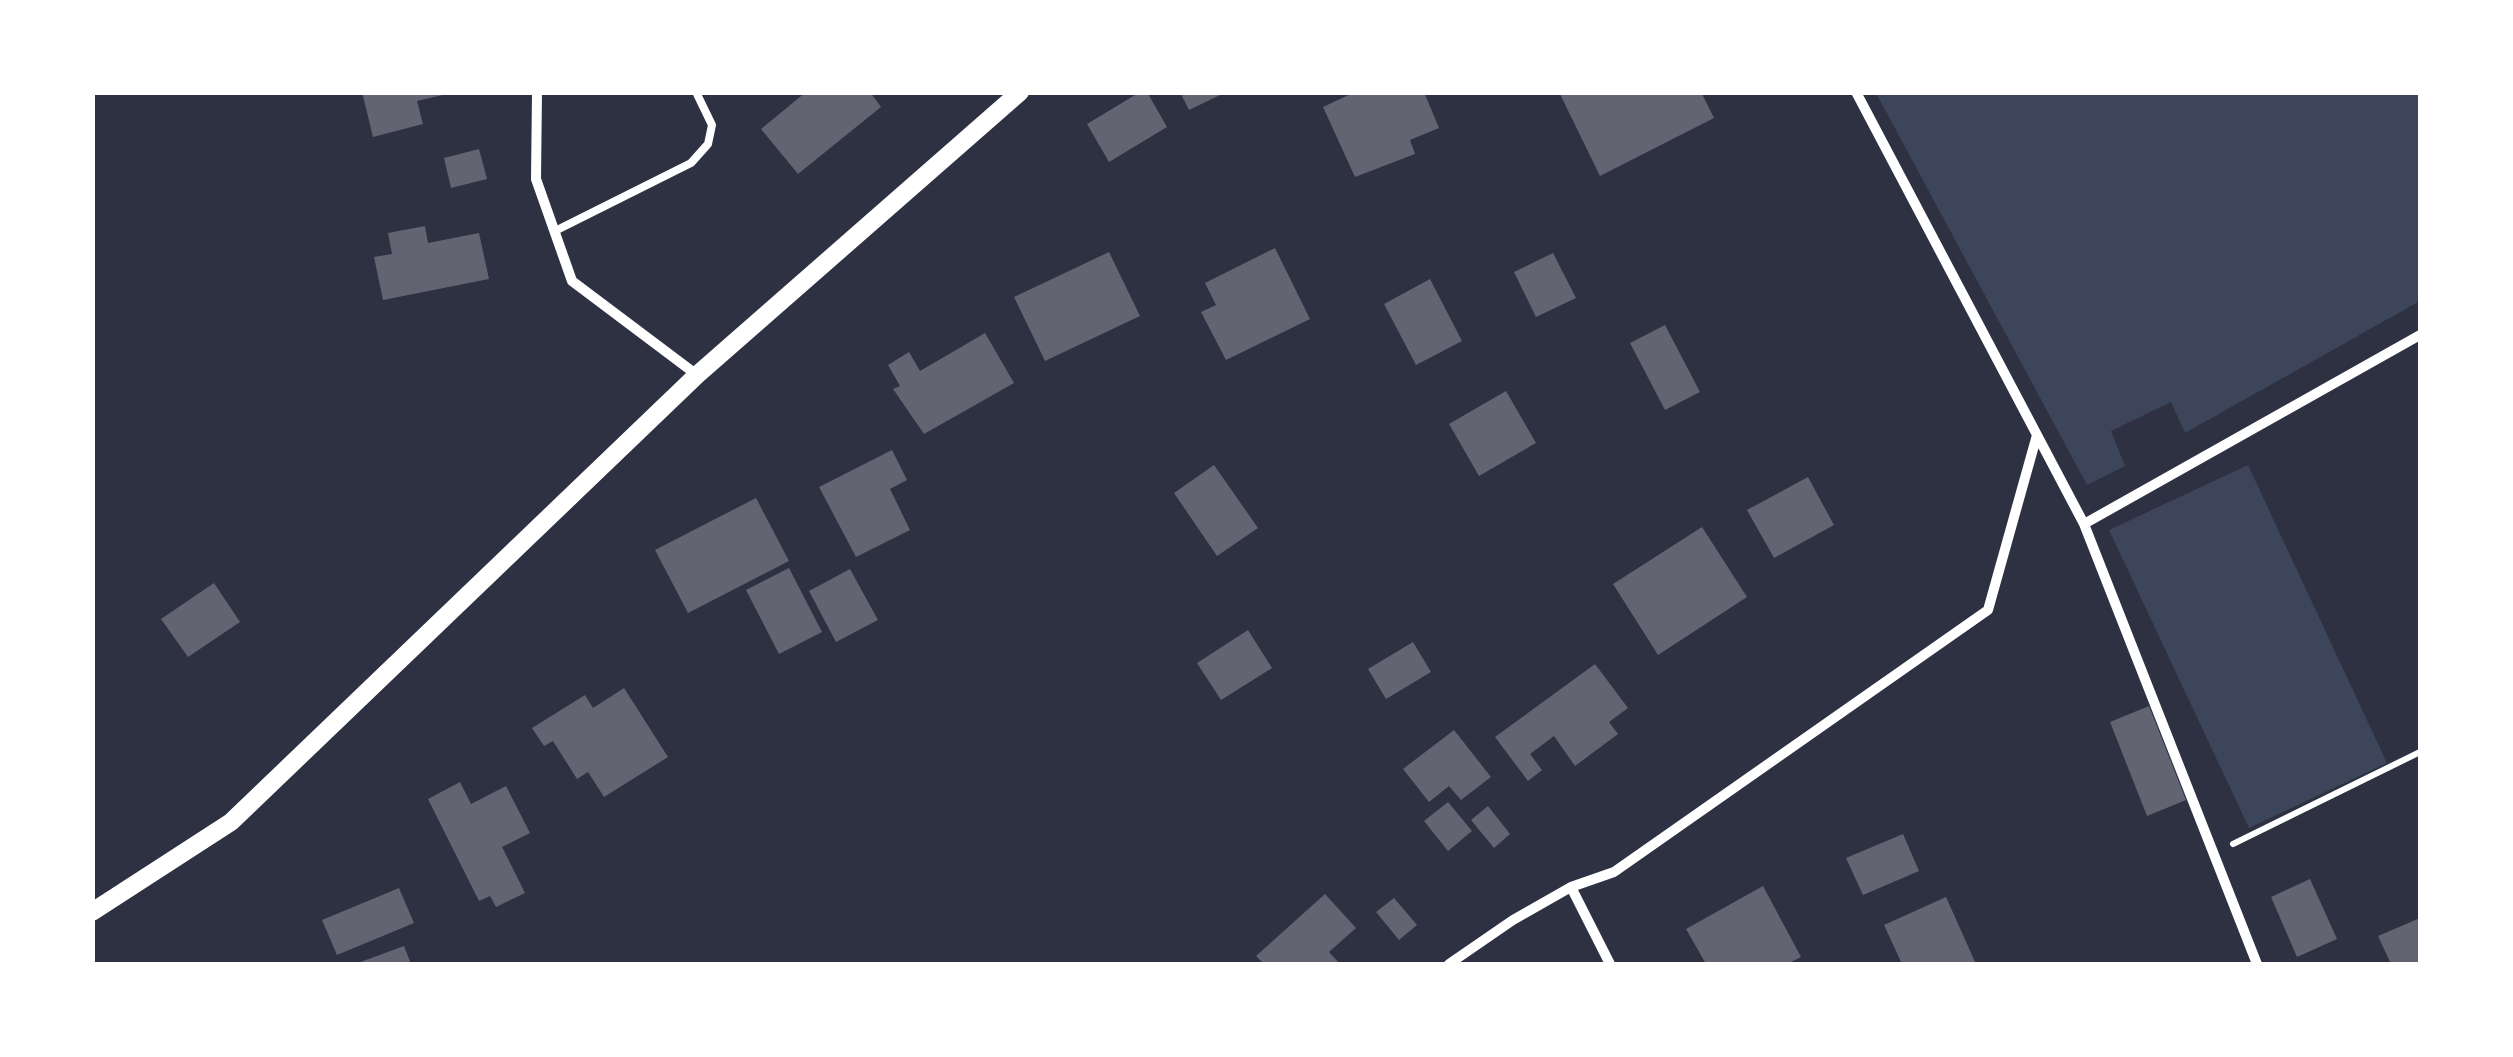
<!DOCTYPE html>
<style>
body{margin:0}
#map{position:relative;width:2513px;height:1057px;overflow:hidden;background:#2d3142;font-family:"Golos Text",sans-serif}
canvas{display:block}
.frame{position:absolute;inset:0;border:95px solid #fff;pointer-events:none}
</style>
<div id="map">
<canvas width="2513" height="1057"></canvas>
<div class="frame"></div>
</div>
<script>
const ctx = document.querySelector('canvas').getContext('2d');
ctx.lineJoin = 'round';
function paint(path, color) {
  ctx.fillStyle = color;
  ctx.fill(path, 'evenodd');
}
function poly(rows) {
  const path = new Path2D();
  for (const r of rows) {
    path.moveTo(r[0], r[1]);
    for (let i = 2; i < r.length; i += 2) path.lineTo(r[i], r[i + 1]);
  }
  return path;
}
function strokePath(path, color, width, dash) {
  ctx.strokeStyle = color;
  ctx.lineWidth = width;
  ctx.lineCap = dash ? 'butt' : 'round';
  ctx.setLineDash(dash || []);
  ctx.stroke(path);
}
const green = poly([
 [1876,93,2420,93,2420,301,2185,433,2171,402,2111,431,2125,466,2087,485],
 [2248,465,2387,763,2249,828,2109,530]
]);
const building = poly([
 [362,92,447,92,447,94,417,101,423,124,373,137],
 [806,92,870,92,881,107,798,174,761,129],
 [1140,92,1147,92,1167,127,1109,162,1087,124],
 [1180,92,1219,92,1220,95,1189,110],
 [1355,92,1424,92,1439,128,1410,140,1415,154,1355,177,1323,107],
 [1559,92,1701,92,1714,118,1600,176],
 [479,149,487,179,451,188,444,158],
 [425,226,428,243,479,233,489,279,383,300,374,257,392,254,388,233],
 [1275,248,1310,319,1226,360,1201,312,1216,305,1205,283],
 [1109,252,1140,316,1045,361,1014,297],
 [1553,253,1576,298,1536,317,1514,272],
 [1430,279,1462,341,1416,365,1384,304],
 [1665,325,1700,392,1665,410,1630,343],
 [985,333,1014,383,924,434,893,389,900,386,888,365,909,352,920,371],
 [1506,391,1536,443,1479,476,1449,424],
 [892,450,907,480,890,489,910,530,856,557,819,487],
 [1214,465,1258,528,1217,556,1174,493],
 [1808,477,1834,525,1774,558,1747,510],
 [756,498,789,561,688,613,655,550],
 [1702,527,1747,597,1658,655,1613,584],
 [789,568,822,632,779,654,746,590],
 [850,569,878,620,836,642,809,591],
 [214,583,240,622,188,657,161,619],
 [1248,630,1272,668,1221,700,1197,663],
 [1413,642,1431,672,1386,699,1368,669],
 [1595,664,1628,708,1609,722,1618,734,1575,766,1554,736,1530,754,1542,770,1528,781,1495,737],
 [624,688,668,757,604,797,588,772,577,779,553,741,544,746,532,728,585,695,593,708],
 [2149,706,2186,800,2147,816,2110,722],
 [1454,730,1491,777,1461,800,1449,786,1429,802,1403,769],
 [460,782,471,804,506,786,530,833,502,847,525,893,496,907,490,896,479,901,428,799],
 [1448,802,1472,831,1448,851,1424,821],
 [1488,806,1510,834,1494,848,1471,820],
 [1903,834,1919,871,1863,895,1846,858],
 [2310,879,2337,939,2297,957,2271,897],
 [1763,886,1801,957,1787,964,1706,964,1686,929],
 [399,888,414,923,337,955,322,920],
 [1325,894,1356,928,1329,952,1340,964,1264,964,1256,956],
 [1946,897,1976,964,1902,964,1884,925],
 [1394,898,1417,925,1399,940,1376,912],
 [2420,918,2420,964,2391,964,2378,936],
 [404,946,411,964,355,964]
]);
const path = poly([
 [2233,844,2420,752]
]);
const service = poly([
 [555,231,691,163,708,144,712,125,697,94,699,92]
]);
const minor = poly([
 [537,92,536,179,572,281,697,375],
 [1856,92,2084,524,2257,964],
 [2084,524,2420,335],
 [1571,887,1610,964],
 [1449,964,1513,920,1571,887,1614,872,1988,610,2037,435]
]);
const tertiary = poly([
 [92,912,231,822,697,375,1020,92]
]);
paint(green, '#3c4559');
paint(building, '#626471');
strokePath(path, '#fff', 6);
strokePath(service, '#fff', 8);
strokePath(minor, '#fff', 10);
strokePath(tertiary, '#fff', 18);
</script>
